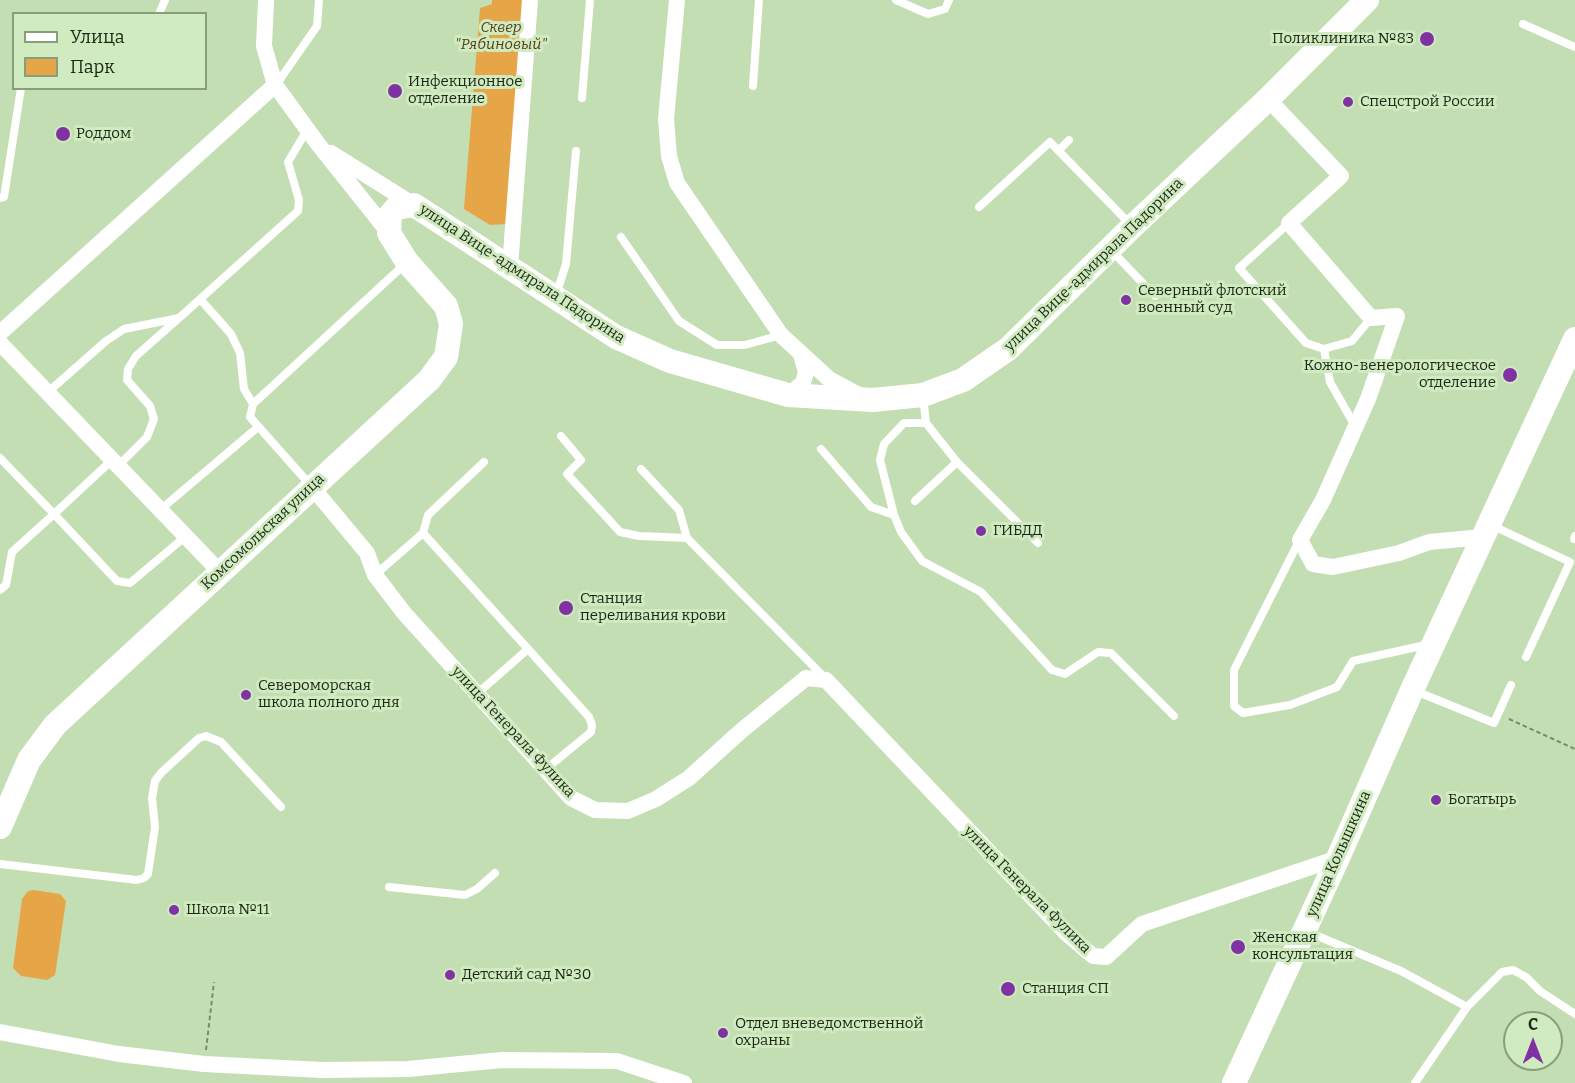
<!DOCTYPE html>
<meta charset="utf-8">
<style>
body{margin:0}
#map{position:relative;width:1575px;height:1083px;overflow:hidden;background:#c3deb2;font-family:Bitter,serif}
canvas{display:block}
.legend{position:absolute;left:12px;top:12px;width:195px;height:78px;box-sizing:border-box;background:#d0ebbf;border:2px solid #889d7b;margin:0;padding:8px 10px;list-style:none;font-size:18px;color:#1d2716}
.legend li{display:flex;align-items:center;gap:12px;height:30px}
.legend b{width:30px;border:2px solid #889d7b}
.north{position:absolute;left:1503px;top:1011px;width:60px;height:60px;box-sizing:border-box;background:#d0ebbf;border:2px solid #889d7b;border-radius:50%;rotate:0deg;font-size:16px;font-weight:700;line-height:24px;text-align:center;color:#1d2716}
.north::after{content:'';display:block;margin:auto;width:21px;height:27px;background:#8032a3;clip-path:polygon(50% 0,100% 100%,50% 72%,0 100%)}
</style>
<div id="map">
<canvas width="1575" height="1083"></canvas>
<ul class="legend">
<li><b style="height:8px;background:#fff"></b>Улица</li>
<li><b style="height:16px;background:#e6a648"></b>Парк</li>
</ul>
<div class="north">С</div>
</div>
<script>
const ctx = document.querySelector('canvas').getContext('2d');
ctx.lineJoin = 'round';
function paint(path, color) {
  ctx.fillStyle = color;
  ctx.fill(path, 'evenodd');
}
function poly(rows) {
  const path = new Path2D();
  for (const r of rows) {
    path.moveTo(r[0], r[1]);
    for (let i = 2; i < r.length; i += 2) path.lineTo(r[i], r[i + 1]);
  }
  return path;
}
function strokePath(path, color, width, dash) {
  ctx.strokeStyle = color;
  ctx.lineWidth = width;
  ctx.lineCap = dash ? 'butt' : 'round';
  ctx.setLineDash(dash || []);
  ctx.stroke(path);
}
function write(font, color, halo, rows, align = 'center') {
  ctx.font = font + ' Bitter,serif';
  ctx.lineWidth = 6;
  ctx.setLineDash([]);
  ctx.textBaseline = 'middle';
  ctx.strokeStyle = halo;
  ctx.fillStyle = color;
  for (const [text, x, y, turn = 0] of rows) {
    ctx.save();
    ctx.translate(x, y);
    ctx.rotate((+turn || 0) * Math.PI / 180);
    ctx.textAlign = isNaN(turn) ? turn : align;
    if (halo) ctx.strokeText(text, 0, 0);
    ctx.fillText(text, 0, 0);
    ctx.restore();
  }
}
const green = poly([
 [492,0,527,0,507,224,490,225,464,209,480,8,492,4],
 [34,890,60,894,66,901,56,969,55,975,47,980,21,976,13,968,22,899,28,891]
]);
const path = poly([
 [1509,719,1575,749],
 [206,1050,214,982]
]);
const lane = poly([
 [896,0,928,14,945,9,949,0],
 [159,14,165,0],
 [1523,24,1575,47],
 [276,85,317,26,319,0],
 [753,86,759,0],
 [582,98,590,0],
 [1059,150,1069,140],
 [0,198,4,197,21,88],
 [979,207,1050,142,1130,224],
 [1289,223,1239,268,1306,343,1324,349,1352,341,1371,318],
 [621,237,679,321,717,345,745,345,781,335],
 [1112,251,1155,296],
 [556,295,566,264,576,151],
 [200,299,231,334,240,353,244,389,253,404],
 [1324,349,1330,382,1355,426],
 [48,392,106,341,124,329,179,318,298,211,299,200,288,162,307,130],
 [923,396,926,423],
 [561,436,581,460,567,474,620,532,639,536,687,538,824,677],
 [821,449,871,507,894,515],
 [0,458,54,514,112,460],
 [957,462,926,423,904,423,884,444,880,460,894,515,901,532,922,561,981,592,1052,670,1065,674,1098,652,1111,653,1174,716],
 [118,466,147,437,154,419,150,406,127,380,128,369,136,356,179,318],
 [641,469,679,510,687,538],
 [312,487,250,417,253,404,405,264],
 [915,501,957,462,1038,543],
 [160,510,258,427],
 [1491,525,1570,562,1526,657],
 [1574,539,1575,536],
 [1299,541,1234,670,1234,706,1243,713,1290,705,1337,687,1353,661,1430,644],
 [375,575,423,533],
 [0,590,6,585,12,552,54,514,117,581,130,583,186,536],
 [528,649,589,717,592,725,591,732,546,769],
 [1413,690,1494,723,1511,685],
 [478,693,528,649,423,533,428,515,484,462],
 [0,864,137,880,144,878,148,874,155,827,152,798,155,781,161,773,199,738,206,736,221,742,281,807],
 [389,887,465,895,477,889,495,873],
 [1308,932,1401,971,1467,1007],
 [1415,1083,1467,1007,1502,972,1513,970,1526,977,1540,991,1575,1014]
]);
const street = poly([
 [266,0,264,46,275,85,318,144,389,233],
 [677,0,666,119,669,156,677,183,781,335,829,379,861,396],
 [1268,99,1341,176,1289,223,1371,318,1397,316,1368,399,1323,500,1300,540,1313,564,1333,567,1399,553,1429,542,1483,537],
 [331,153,414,205],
 [510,267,530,0],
 [0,333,275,85],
 [0,343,220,572],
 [788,395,803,383,806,372,801,355],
 [312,487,367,553,375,575,404,613,571,798,595,810,628,811,656,799,689,778,741,731,806,678,826,680,1067,934,1093,956,1106,957,1142,924,1338,858],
 [0,1032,119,1054,204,1064,322,1070,408,1069,502,1060,617,1061,684,1083]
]);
const secondary = poly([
 [0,827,29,760,55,725,429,380,446,357,451,324,446,306,407,262,389,233,390,215,396,208,414,205,616,337,670,361,788,395,873,400,923,395,963,380,1008,349,1132,227,1268,99,1367,0],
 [1234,1083,1338,858,1412,690,1575,339]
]);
const markers = [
 [1427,39,8,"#8032a3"],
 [395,91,8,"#8032a3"],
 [1348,102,6,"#8032a3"],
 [63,134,8,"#8032a3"],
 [1126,300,6,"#8032a3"],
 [1510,375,8,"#8032a3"],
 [981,531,6,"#8032a3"],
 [566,608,8,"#8032a3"],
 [246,695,6,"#8032a3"],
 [1436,800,6,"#8032a3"],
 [174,910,6,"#8032a3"],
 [1238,947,8,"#8032a3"],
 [450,975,6,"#8032a3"],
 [1008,989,8,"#8032a3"],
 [723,1033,6,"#8032a3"]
];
const parkNames = [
 ["Сквер",501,28],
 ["\"Рябиновый\"",501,45]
];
const poiNames = [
 ["Поликлиника №83",1414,39,"right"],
 ["Инфекционное",408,82],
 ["отделение",408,99],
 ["Спецстрой России",1360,102],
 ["Роддом",76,134],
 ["Северный флотский",1138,291],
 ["военный суд",1138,308],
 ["Кожно-венерологическое",1496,366,"right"],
 ["отделение",1496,383,"right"],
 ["ГИБДД",993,531],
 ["Станция",580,599],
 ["переливания крови",580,616],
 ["Североморская",258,686],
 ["школа полного дня",258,703],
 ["Богатырь",1448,800],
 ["Школа №11",186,910],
 ["Женская",1252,938],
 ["консультация",1252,955],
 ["Детский сад №30",462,975],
 ["Станция СП",1022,989],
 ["Отдел вневедомственной",735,1024],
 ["охраны",735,1041]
];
const streetNames = [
 ["улица Вице-адмирала Падорина",1094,265,-44],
 ["улица Вице-адмирала Падорина",522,274,33],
 ["Комсомольская улица",263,532,-43],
 ["улица Генерала Фулика",513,732,47],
 ["улица Колышкина",1339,854,-66],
 ["улица Генерала Фулика",1027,890,45]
];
paint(green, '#e6a648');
strokePath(path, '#778a6b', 2, [4.5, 3]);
strokePath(lane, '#fff', 8);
strokePath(street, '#fff', 16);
strokePath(secondary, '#fff', 24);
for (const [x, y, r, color] of markers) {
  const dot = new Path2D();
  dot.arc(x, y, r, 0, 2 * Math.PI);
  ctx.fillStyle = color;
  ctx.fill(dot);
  strokePath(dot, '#d0ebbf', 2);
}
write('italic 15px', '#573d16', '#d0ebbf', parkNames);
write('15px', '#1d2716', '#d0ebbf', poiNames, 'left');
write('15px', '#1d2716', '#d0ebbf', streetNames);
</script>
